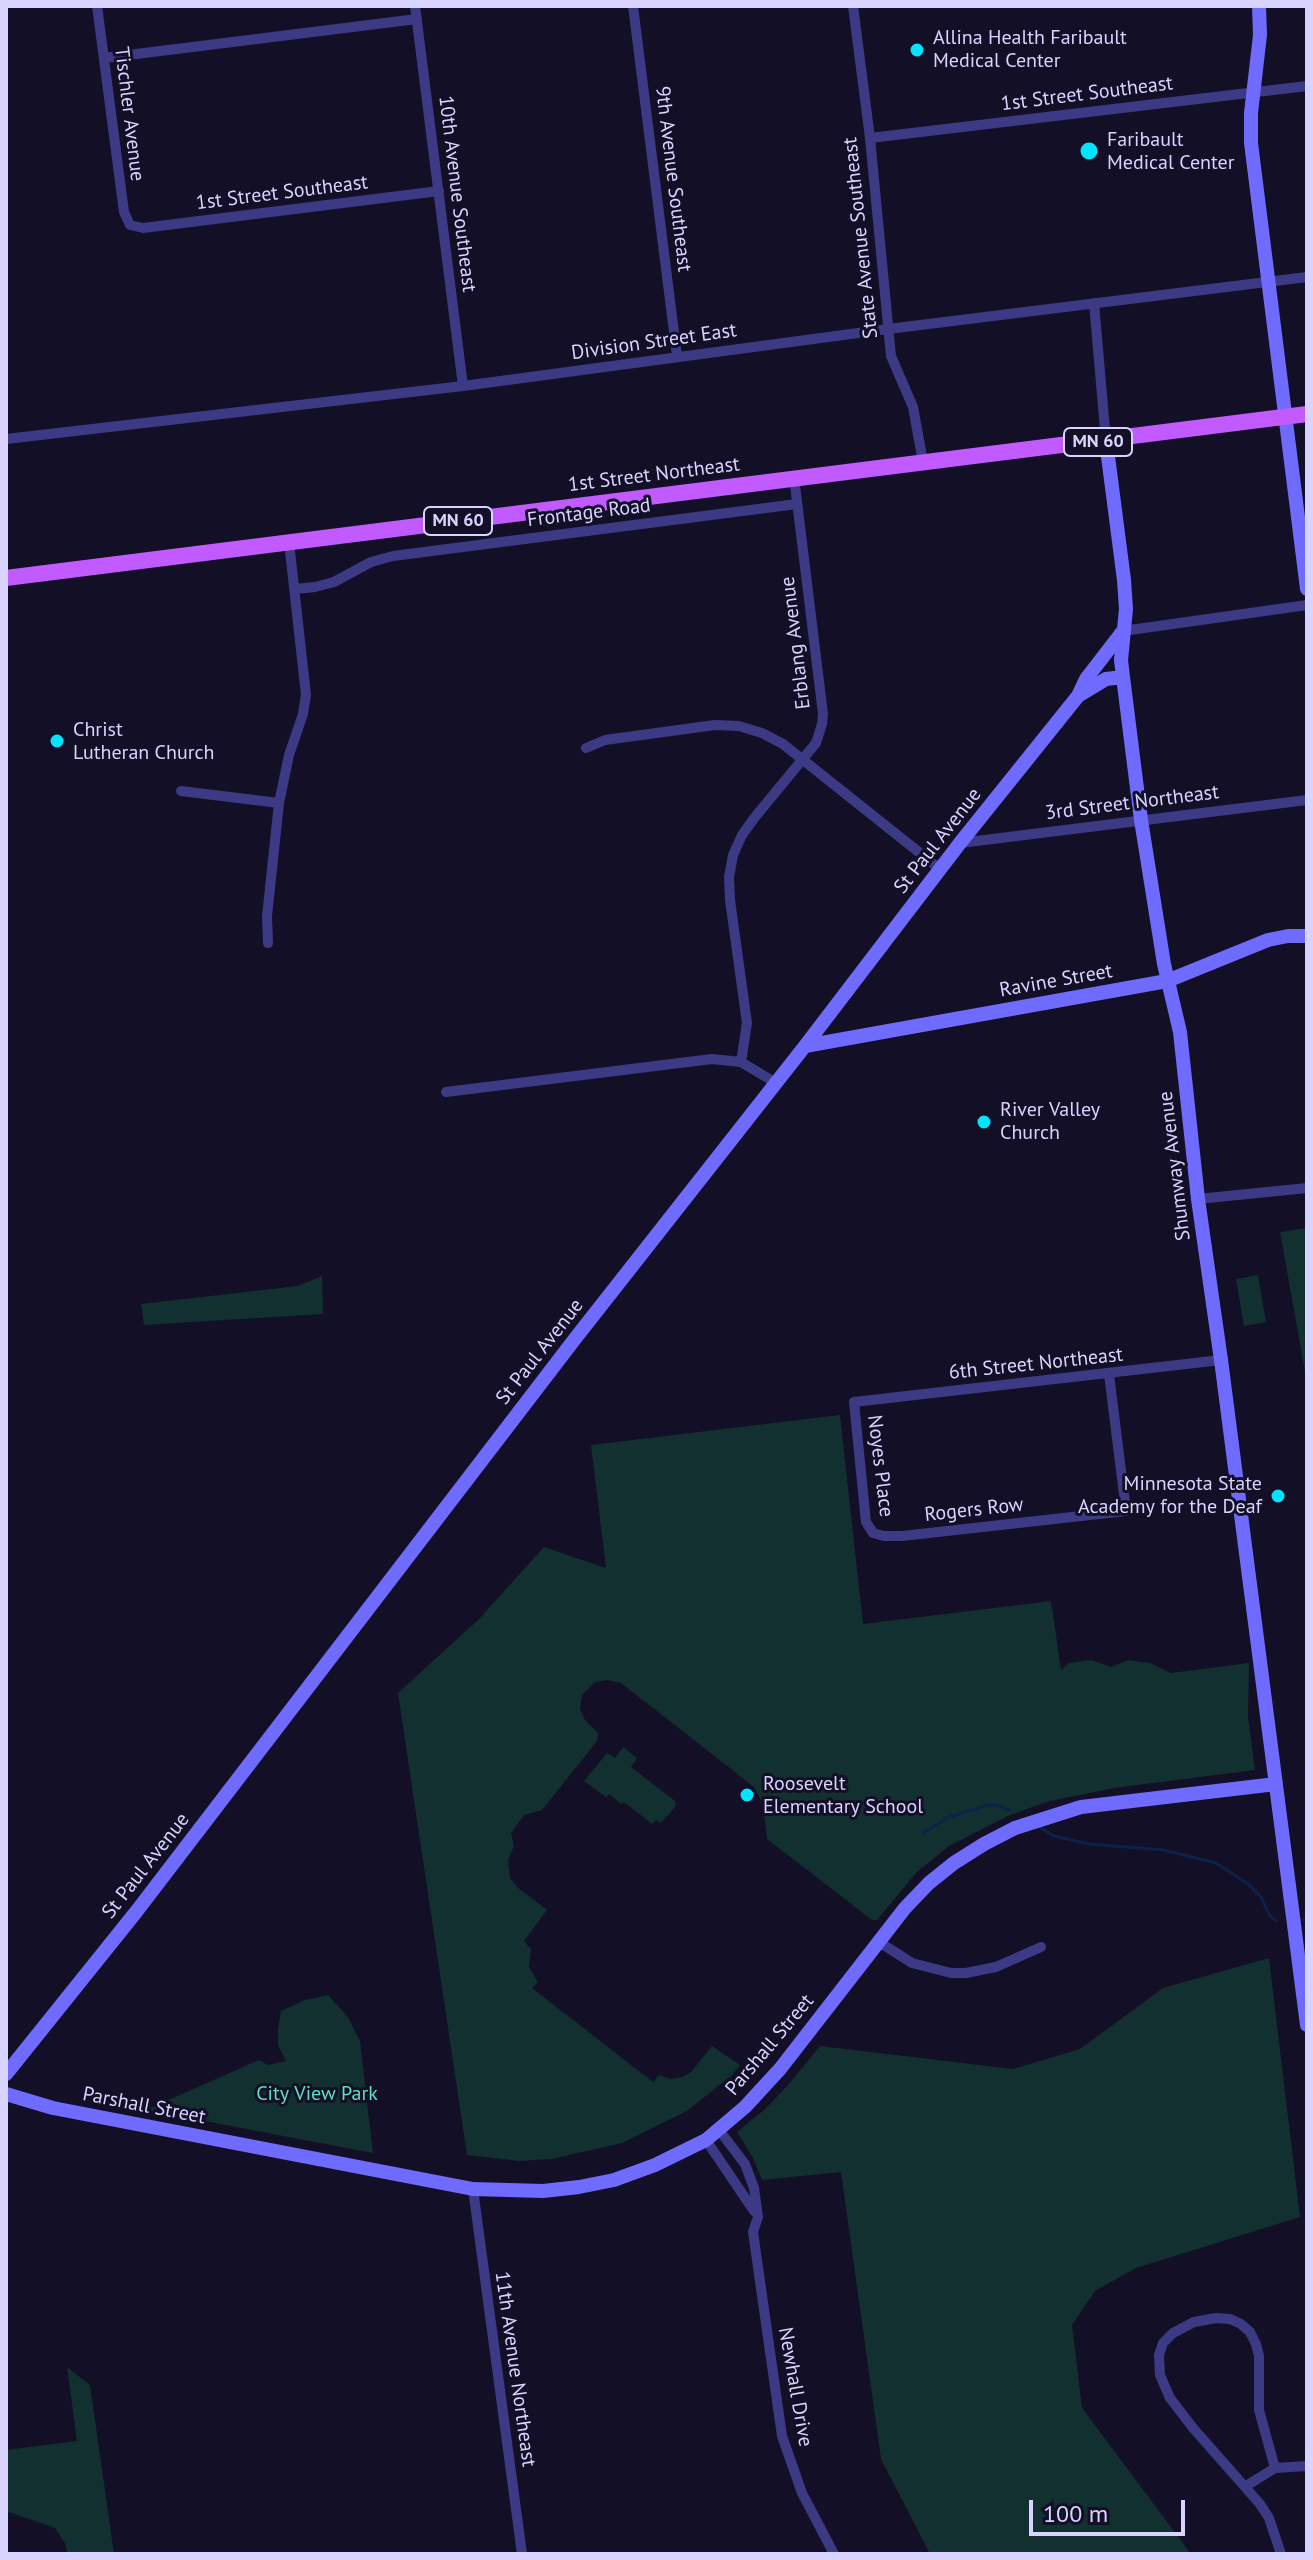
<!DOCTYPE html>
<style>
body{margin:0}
#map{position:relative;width:1313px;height:2560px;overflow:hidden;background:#130f26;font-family:"PT Sans",sans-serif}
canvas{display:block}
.frame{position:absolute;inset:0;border:8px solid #d9d4ff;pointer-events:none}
.scale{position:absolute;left:1029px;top:2500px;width:156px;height:36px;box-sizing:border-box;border:4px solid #d9d4ff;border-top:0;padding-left:10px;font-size:24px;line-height:28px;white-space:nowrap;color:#d9d4ff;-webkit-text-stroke:6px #130f26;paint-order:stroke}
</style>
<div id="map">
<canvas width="1313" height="2560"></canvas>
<div class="frame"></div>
<div class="scale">100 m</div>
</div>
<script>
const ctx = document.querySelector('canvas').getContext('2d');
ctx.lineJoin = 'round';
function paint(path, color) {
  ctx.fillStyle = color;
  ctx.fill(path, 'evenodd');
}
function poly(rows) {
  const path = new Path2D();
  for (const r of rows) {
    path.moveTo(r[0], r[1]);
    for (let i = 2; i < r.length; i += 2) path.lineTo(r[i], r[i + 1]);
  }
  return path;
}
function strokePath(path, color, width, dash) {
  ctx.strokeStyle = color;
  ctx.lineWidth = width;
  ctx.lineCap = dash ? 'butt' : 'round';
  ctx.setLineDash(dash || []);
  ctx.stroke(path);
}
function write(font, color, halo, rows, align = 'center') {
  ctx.font = font + ' "PT Sans",sans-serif';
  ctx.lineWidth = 6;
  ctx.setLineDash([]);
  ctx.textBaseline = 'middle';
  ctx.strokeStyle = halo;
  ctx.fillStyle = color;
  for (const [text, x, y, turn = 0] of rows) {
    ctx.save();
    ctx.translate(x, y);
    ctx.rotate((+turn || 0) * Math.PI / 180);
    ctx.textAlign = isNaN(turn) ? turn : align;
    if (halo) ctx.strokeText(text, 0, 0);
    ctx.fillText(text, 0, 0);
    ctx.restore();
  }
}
const green = poly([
 [1307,1228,1307,1383,1280,1232],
 [1258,1275,1266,1322,1244,1326,1236,1279],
 [322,1276,323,1314,144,1325,141,1304,298,1286],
 [840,1415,863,1624,1051,1601,1061,1670,1069,1663,1091,1660,1111,1667,1128,1660,1150,1663,1171,1673,1249,1663,1248,1717,1255,1770,1114,1788,1046,1802,1008,1816,949,1846,917,1872,877,1920,872,1920,767,1839,763,1804,754,1787,621,1683,608,1680,595,1682,582,1695,580,1709,585,1720,598,1733,597,1741,542,1810,524,1815,511,1833,514,1846,508,1860,510,1878,517,1887,547,1910,524,1941,531,1949,529,1967,538,1982,532,1988,653,2082,659,2075,670,2079,683,2077,691,2072,712,2046,740,2065,732,2075,687,2111,622,2143,552,2159,519,2161,467,2155,398,1693,479,1619,544,1547,606,1568,591,1445],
 [623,1747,637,1758,631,1767,675,1801,676,1806,661,1823,656,1820,652,1824,624,1802,621,1804,609,1794,606,1797,584,1781,607,1753,615,1758],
 [1269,1958,1300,2217,1136,2268,1095,2291,1072,2325,1082,2408,1191,2554,930,2554,881,2459,841,2172,762,2180,753,2158,737,2132,764,2110,788,2085,820,2046,1013,2069,1080,2049,1163,1988],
 [328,1995,348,2017,360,2041,373,2153,146,2110,259,2060,268,2065,286,2061,278,2045,278,2028,281,2011,305,2000],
 [67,2367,90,2385,114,2554,67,2554,66,2545,55,2528,6,2511,6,2450,77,2441]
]);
const stream = poly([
 [1038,1826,1054,1836,1089,1844,1163,1850,1216,1863,1248,1884,1261,1897,1270,1916,1276,1921],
 [924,1832,949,1817,984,1806,995,1805,1010,1810],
 [1303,1920,1307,1920]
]);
const street = poly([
 [97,6,124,212,130,225,143,228,439,191],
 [415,6,463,386],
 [633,6,677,356],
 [853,6,870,138,891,356,913,407,923,462],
 [104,58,417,19],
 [870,138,1307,86],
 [1094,303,1106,441],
 [6,439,463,386,888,329,1307,277],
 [295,589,315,587,334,582,371,562,393,556,797,504],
 [1123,631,1307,605],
 [586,748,605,740,715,725,739,726,762,733,783,744,940,869],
 [181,791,279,803],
 [960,843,1307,800],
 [268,943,267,916,279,803,289,755,303,714,306,695,289,542],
 [741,1062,747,1023,730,900,729,877,733,855,742,835,755,817,816,743,822,724,823,714,794,477],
 [446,1092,712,1059,741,1062,776,1083],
 [1198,1199,1307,1188],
 [1109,1374,1126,1511,902,1536,884,1536,873,1533,866,1522,854,1402,1221,1360],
 [879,1942,912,1963,951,1973,966,1973,996,1967,1041,1947],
 [719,2130,745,2164,754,2188,758,2217,753,2232,782,2436,802,2493,834,2554],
 [706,2140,754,2211],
 [473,2189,522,2554],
 [1275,2468,1259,2410,1259,2356,1256,2344,1250,2332,1241,2324,1230,2319,1216,2318,1194,2322,1173,2333,1163,2343,1159,2355,1160,2375,1170,2398,1193,2428,1260,2504,1269,2518,1281,2554],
 [1246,2486,1275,2468,1307,2466]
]);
const secondary = poly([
 [1259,6,1260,35,1251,113,1251,143,1307,589],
 [1106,441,1124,580,1126,609,1121,660,1123,677,1141,820,1164,964,1180,1032,1198,1199,1221,1360,1307,2025],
 [1078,696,1086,679,1123,631],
 [805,1046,1167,981,1268,940,1288,936,1307,936],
 [6,2074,136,1912,574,1340,805,1046,960,843,1078,696,1106,679,1123,677],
 [6,2094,53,2108,473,2189,543,2191,579,2187,614,2180,655,2165,706,2140,745,2107,780,2069,905,1908,929,1883,954,1863,984,1844,1015,1828,1081,1807,1276,1784]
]);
const primary = poly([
 [6,578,1307,414]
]);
const markers = [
 [917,50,8,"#00e5ff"],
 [1089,151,10,"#00e5ff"],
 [57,741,8,"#00e5ff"],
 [984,1122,8,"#00e5ff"],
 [1278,1496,8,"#00e5ff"],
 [747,1795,8,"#00e5ff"]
];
const shields = [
 [1098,442,68],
 [458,521,68]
];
const shieldNames = [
 ["MN 60",1098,442],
 ["MN 60",458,521]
];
const poiNames = [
 ["Allina Health Faribault",933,38],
 ["Medical Center",933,61],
 ["Faribault",1107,140],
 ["Medical Center",1107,163],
 ["Christ",73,730],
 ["Lutheran Church",73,753],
 ["River Valley",1000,1110],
 ["Church",1000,1133],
 ["Minnesota State",1262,1484,"right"],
 ["Academy for the Deaf",1262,1507,"right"],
 ["Roosevelt",763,1784],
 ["Elementary School",763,1807]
];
const streetNames = [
 ["1st Street Southeast",1087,94,-7],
 ["Tischler Avenue",129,114,83],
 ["9th Avenue Southeast",673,179,83],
 ["1st Street Southeast",282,193,-7],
 ["10th Avenue Southeast",457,194,83],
 ["State Avenue Southeast",861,238,-96],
 ["Division Street East",654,342,-8],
 ["1st Street Northeast",654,475,-7],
 ["Frontage Road",589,513,-7],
 ["Erblang Avenue",796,643,-97],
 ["3rd Street Northeast",1132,803,-7],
 ["St Paul Avenue",938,841,-52],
 ["Ravine Street",1056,981,-10],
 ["Shumway Avenue",1175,1166,-97],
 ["St Paul Avenue",540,1352,-52],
 ["6th Street Northeast",1036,1364,-6],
 ["Noyes Place",880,1466,83],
 ["Rogers Row",974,1510,-6],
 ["St Paul Avenue",146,1866,-52],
 ["Parshall Street",770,2045,-50],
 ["Parshall Street",144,2106,11],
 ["11th Avenue Northeast",515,2369,82],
 ["Newhall Drive",795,2387,80]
];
const parkNames = [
 ["City View Park",317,2094]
];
paint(green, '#12302f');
strokePath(stream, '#0c2248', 3);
strokePath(street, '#3d3a85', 10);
strokePath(secondary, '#6f6bff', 14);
strokePath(primary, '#c25bff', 16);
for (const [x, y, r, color] of markers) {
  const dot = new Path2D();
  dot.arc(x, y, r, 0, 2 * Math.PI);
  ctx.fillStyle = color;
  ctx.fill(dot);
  strokePath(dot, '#130f26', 3);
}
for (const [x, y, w] of shields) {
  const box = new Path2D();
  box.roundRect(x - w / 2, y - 14, w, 28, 6);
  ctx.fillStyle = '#130f26';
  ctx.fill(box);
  strokePath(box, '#d9d4ff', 2);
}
write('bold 18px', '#d9d4ff', null, shieldNames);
write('20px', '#d9d4ff', '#130f26', poiNames, 'left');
write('20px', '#d9d4ff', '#130f26', streetNames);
write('20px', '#5fe0c0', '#130f26', parkNames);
</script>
